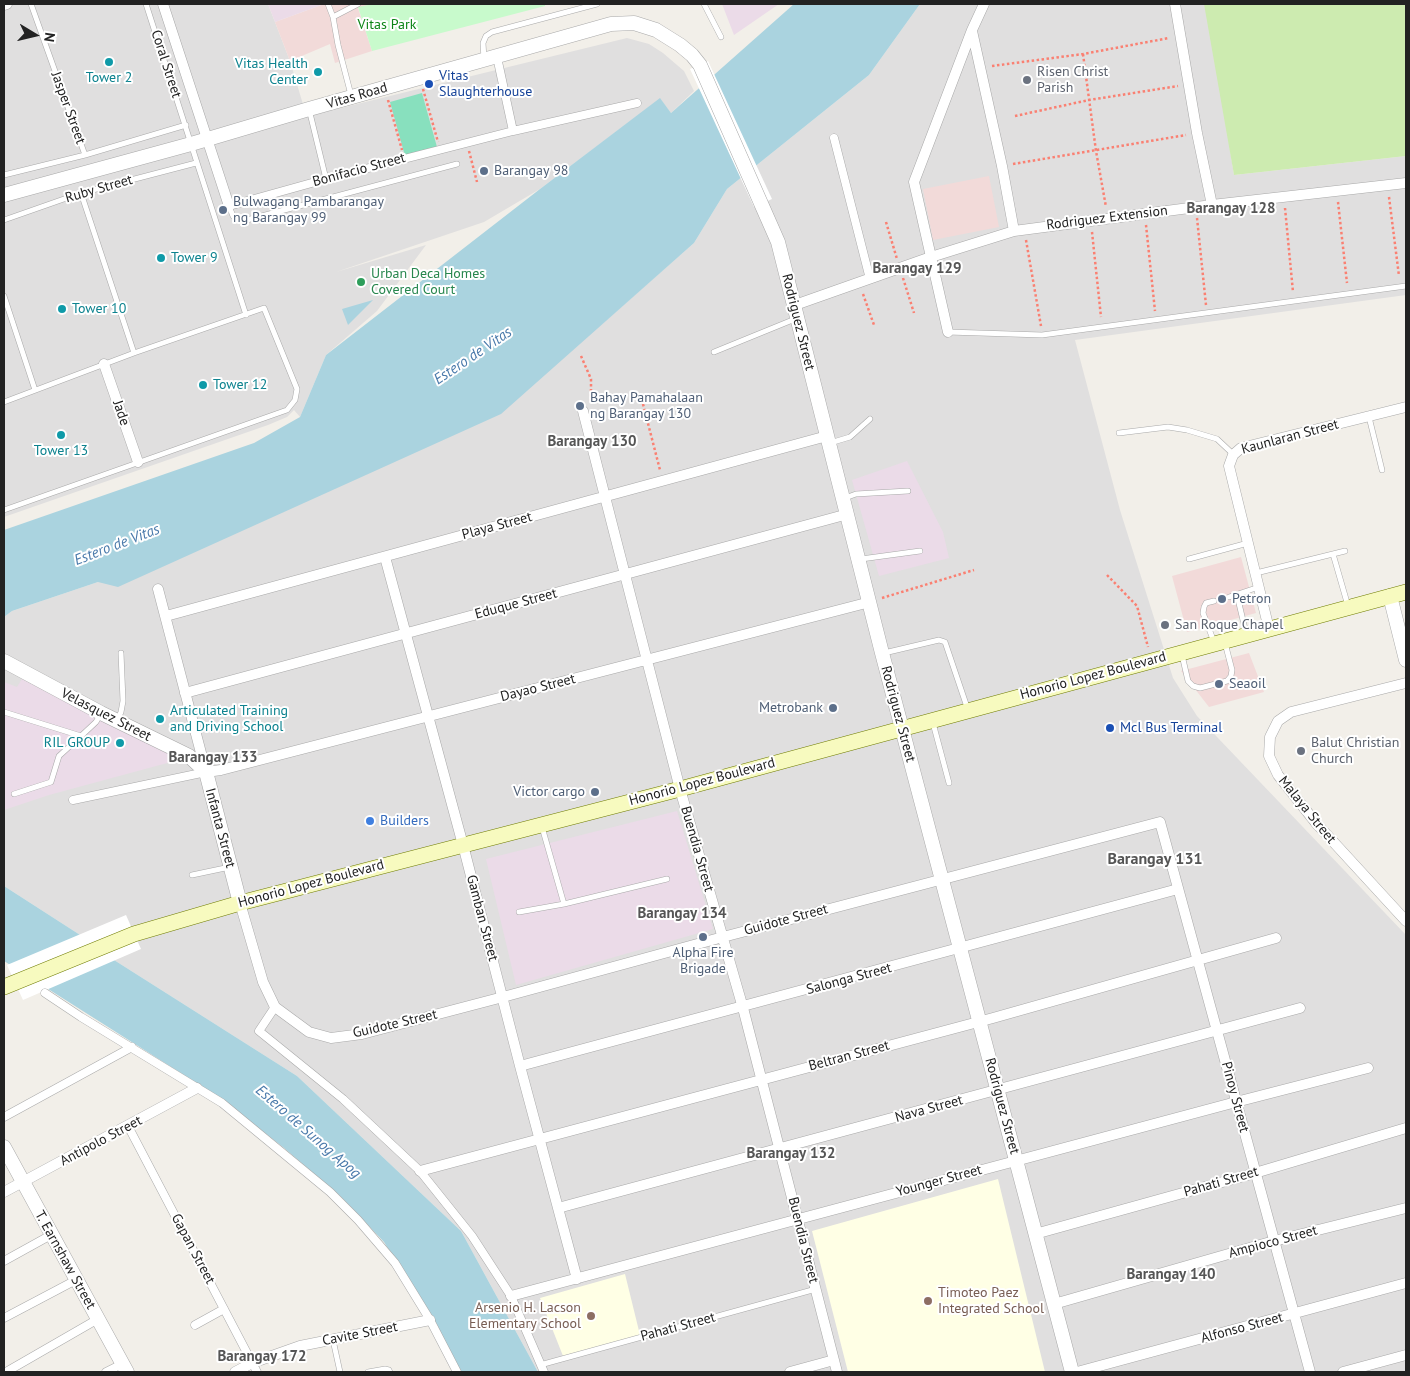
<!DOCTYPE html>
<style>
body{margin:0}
#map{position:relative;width:1410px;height:1376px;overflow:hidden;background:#f2efe9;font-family:"PT Sans",sans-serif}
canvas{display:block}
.frame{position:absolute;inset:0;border:5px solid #222;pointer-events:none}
.north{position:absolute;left:10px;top:10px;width:50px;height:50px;-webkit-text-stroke:4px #fff;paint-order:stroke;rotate:99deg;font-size:14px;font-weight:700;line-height:20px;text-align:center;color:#222}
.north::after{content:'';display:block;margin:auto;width:18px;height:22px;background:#222;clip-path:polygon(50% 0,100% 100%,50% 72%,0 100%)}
</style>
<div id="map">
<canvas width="1410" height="1376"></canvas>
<div class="frame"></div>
<div class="north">N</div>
</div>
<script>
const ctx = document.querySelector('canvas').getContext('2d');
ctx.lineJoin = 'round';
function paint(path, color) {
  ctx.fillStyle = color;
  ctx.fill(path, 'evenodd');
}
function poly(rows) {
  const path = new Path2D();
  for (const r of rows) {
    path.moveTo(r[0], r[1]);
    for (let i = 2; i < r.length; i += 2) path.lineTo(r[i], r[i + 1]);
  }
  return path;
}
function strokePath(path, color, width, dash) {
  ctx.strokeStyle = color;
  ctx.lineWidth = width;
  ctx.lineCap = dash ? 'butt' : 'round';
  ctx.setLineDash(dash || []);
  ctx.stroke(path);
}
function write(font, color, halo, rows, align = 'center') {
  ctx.font = font + ' "PT Sans",sans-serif';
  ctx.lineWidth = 4;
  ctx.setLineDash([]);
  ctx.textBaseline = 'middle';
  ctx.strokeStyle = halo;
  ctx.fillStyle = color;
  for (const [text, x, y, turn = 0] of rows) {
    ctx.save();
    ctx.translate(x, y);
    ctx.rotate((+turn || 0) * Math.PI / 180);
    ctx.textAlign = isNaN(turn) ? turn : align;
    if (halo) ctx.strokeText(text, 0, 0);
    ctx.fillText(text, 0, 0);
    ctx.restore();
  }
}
const residential = poly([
 [4,4,268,4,290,61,302,101,308,116,627,38,649,44,663,53,684,71,694,91,671,113,660,99,540,189,484,222,336,272,426,245,377,311,326,355,300,417,294,410,287,417,268,425,4,517],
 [920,4,1207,4,1234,175,1406,156,1406,295,1075,340,1120,510,1173,678,1197,716,1406,935,1406,1372,538,1372,461,1231,297,1076,114,960,91,942,4,886,4,617,12,611,98,582,596,329,694,243,727,189,869,75]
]);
const commercial = poly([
 [324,4,373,4,358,8,372,51,335,63,330,44,290,61,275,22],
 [989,176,999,227,933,240,923,189],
 [1241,557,1256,613,1187,632,1172,576],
 [1249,653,1264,692,1209,707,1181,671]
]);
const industrial = poly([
 [268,4,324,4,275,22],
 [722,4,779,4,734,35],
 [907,461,943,532,949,558,879,576,852,480],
 [22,679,104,722,182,759,49,795,4,810,4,682,17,687],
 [677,811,713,929,516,985,486,859]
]);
const education = poly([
 [998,1179,1045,1372,848,1372,812,1231],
 [625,1274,640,1335,563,1356,540,1298]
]);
const grass = poly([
 [1204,4,1406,4,1406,156,1234,175]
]);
const park = poly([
 [373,4,545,4,545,6,372,51,358,7]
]);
const pitch = poly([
 [422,93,437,147,405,156,390,102]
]);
const water = poly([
 [794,4,920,4,869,75,727,189,694,243,501,414,118,587,98,582,12,611,4,617,4,530,254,443,300,417,326,355,540,189,660,98,671,113],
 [373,300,348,325,342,309],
 [4,886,91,942,114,960,297,1076,461,1231,538,1372,461,1372,427,1311,384,1242,341,1197,284,1148,220,1098,4,961]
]);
const pier = poly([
 [708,61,772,199,754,207,690,69],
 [126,915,141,949,23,1000,7,965]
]);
const path = poly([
 [1083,54,1096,151,1106,207],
 [992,66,1083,54,1169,38],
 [423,89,438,142],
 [388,100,402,150],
 [1015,116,1089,100,1178,86],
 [469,151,477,182],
 [1013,164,1186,135],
 [1389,197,1399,276],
 [1338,202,1347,283],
 [1285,208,1293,292],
 [1197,218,1206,305],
 [886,222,897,259],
 [1146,225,1155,311],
 [1092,232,1101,317],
 [1026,240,1041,326],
 [903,278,914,313],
 [863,294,874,325],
 [581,356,591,379,591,402],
 [643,404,660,470],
 [1107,575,1137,606,1148,647],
 [882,598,974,570]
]);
const service = poly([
 [31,4,85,155],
 [146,4,246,315],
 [328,4,333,17,338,45,351,95],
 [704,4,721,37],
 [333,17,358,4],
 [484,59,483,43,486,36,492,32,597,4],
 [309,109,326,179],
 [4,175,85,155,186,125],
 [81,193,134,353],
 [229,206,233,216,238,220,243,221,457,164],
 [4,220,81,193,196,163],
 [4,296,35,390],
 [948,332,1042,335,1406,286],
 [714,352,795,319],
 [4,402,134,353,264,308,297,389,295,400,287,410,4,510],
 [1369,417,1382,470],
 [1119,433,1168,427,1187,430,1217,439,1233,454],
 [830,443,850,437,870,419],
 [845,498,856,494,908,491],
 [1333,554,1348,606],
 [861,559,920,551],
 [1189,559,1248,543],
 [1256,573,1345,551],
 [1237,595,1246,633],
 [1229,597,1259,587],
 [1214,601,1206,603,1204,607,1203,613,1214,642],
 [884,653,939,640,945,642,968,710],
 [1182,655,1188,681,1193,686,1200,688,1227,681,1231,676,1232,670,1225,643],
 [4,712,81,736,96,722,100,715],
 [117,721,121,712,123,701,121,653],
 [933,723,949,783],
 [14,794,51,782,59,756,81,736],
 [542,827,564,904,667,879],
 [192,875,230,867],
 [519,912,564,904],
 [333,1340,340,1372],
 [540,1365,816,1289],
 [368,1372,385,1369,389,1370,390,1372]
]);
const pedestrian = poly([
 [497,57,513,131],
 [834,138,870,279],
 [229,206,326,179,513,131,637,103],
 [73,800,206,772],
 [45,993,81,1017,222,1103,330,1192,358,1220,395,1263,430,1320,457,1372],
 [275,1007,259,1031,343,1099,420,1171,472,1236,511,1296,544,1372],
 [4,1117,132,1047],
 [128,1126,257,1372],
 [4,1261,51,1235],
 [4,1318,76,1280],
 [195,1325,224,1309],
 [6,1372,98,1319],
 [106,1372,122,1364]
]);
const minor = poly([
 [163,4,229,206],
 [1175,4,1197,133,1212,205],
 [4,5,7,4],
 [972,31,1002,166,1014,231],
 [795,305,931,257,1014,231,1212,205,1406,183],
 [948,332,914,182,972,30,984,4],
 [104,364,138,462],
 [583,411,680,789,743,1008,837,1372],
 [385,557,463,845,520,1066,577,1279],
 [158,589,206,772,221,770,870,602],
 [166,616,827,436],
 [1269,629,1229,466,1233,455,1241,448,1406,407],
 [1406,683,1291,712,1278,721,1270,737,1269,756,1278,775,1316,823,1406,921],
 [185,693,848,514],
 [240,903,263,982,275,1007,309,1032,331,1038,362,1034,503,997,723,937,1160,822,1310,1372],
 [520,1066,1178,889],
 [420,1171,993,1018,1276,938],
 [4,1192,197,1088],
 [558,1208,1300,1008],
 [1035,1234,1255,1173,1406,1128],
 [511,1296,1236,1102,1368,1068],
 [1054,1304,1274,1241,1406,1208],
 [235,1372,252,1363,300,1346,430,1320],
 [790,1372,834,1360],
 [1077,1372,1406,1283],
 [1343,1372,1406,1355]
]);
const tertiary = poly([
 [4,195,191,144,309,109,611,24,634,23,656,30,680,45,692,55,700,65,778,242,882,653,1072,1372],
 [1390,596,1406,660],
 [4,661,101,713,189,756,206,772,240,903],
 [4,1147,127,1372]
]);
const secondary = poly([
 [4,987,134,934,240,903,680,789,1406,592]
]);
const markers = [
 [109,62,5,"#0f9aa8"],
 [318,72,5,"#0f9aa8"],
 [1027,80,5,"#6b7280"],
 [429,84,5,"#1a4fb4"],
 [484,171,5,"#5c6f8a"],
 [223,210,5,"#5c6f8a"],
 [161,258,5,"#0f9aa8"],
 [361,282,5,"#2e9e5b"],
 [62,309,5,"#0f9aa8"],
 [203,385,5,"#0f9aa8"],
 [580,406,5,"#5c6f8a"],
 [61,435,5,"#0f9aa8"],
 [1222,599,5,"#5c6f8a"],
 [1165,625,5,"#6b7280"],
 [1219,684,5,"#5c6f8a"],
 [833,708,5,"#5c6f8a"],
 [160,719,5,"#0f9aa8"],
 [1110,728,5,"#1a4fb4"],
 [120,743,5,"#0f9aa8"],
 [1301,751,5,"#6b7280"],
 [595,792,5,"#5c6f8a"],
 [370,821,5,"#3f7fe0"],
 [703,937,5,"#5c6f8a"],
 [928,1301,5,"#8d6e63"],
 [591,1316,5,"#8d6e63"]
];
const parkNames = [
 ["Vitas Park",387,25]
];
const streetNames = [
 ["Coral Street",166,64,72],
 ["Vitas Road",357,96,-16],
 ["Jasper Street",68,108,70],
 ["Bonifacio Street",359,170,-15],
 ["Ruby Street",99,189,-16],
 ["Rodriguez Extension",1107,218,-7],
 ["Rodriguez Street",798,322,76],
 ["Jade",121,413,71],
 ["Kaunlaran Street",1290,437,-15],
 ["Playa Street",497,526,-15],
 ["Eduque Street",516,604,-15],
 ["Honorio Lopez Boulevard",1093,676,-15],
 ["Dayao Street",538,688,-14],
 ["Rodriguez Street",898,714,75],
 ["Velasquez Street",106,715,27],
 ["Honorio Lopez Boulevard",702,782,-15],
 ["Malaya Street",1307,810,51],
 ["Infanta Street",220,828,75],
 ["Buendia Street",697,849,74],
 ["Honorio Lopez Boulevard",311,884,-15],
 ["Gamban Street",482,918,75],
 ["Guidote Street",786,920,-15],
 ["Salonga Street",849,979,-15],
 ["Guidote Street",395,1024,-13],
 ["Beltran Street",849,1056,-15],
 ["Pinoy Street",1235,1097,75],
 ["Rodriguez Street",1002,1106,75],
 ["Nava Street",929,1109,-15],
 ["Antipolo Street",101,1141,-28],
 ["Younger Street",939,1181,-15],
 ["Pahati Street",1221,1182,-16],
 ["Buendia Street",803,1240,76],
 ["Ampioco Street",1273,1242,-15],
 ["Gapan Street",193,1249,62],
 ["T. Earnshaw Street",65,1260,61],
 ["Pahati Street",678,1327,-15],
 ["Alfonso Street",1242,1328,-15],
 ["Cavite Street",360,1334,-11]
];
const cultureNames = [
 ["Vitas Health",308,64,"right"],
 ["Center",308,80,"right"],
 ["Tower 2",109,78,"center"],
 ["Tower 9",171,258],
 ["Tower 10",72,309],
 ["Tower 12",213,385],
 ["Tower 13",61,451,"center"],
 ["Articulated Training",170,711],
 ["and Driving School",170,727],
 ["RIL GROUP",110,743,"right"]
];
const worshipNames = [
 ["Risen Christ",1037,72],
 ["Parish",1037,88],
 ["San Roque Chapel",1175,625],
 ["Balut Christian",1311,743],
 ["Church",1311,759]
];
const transitNames = [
 ["Vitas",439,76],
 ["Slaughterhouse",439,92],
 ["Mcl Bus Terminal",1120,728]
];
const serviceNames = [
 ["Barangay 98",494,171],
 ["Bulwagang Pambarangay",233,202],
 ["ng Barangay 99",233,218],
 ["Bahay Pamahalaan",590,398],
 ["ng Barangay 130",590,414],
 ["Petron",1232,599],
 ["Seaoil",1229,684],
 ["Metrobank",823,708,"right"],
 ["Victor cargo",585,792,"right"],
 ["Alpha Fire",703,953,"center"],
 ["Brigade",703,969,"center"]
];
const leisureNames = [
 ["Urban Deca Homes",371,274],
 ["Covered Court",371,290]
];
const shopNames = [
 ["Builders",380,821]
];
const educationNames = [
 ["Timoteo Paez",938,1293],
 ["Integrated School",938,1309],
 ["Arsenio H. Lacson",581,1308,"right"],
 ["Elementary School",581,1324,"right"]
];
const neighbourhoodNames = [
 ["Barangay 128",1231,209],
 ["Barangay 129",917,269],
 ["Barangay 130",592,442],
 ["Barangay 133",213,758],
 ["Barangay 134",682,914],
 ["Barangay 132",791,1154],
 ["Barangay 140",1171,1275],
 ["Barangay 172",262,1357]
];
const waterNames = [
 ["Estero de Vitas",473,356,-34],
 ["Estero de Vitas",117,545,-21],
 ["Estero de Sunog Apog",308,1132,41]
];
const quarterNames = [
 ["Barangay 131",1155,859]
];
paint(residential, '#e0dfdf');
paint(commercial, '#f2dad9');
paint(industrial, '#ebdbe8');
paint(education, '#ffffe5');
paint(grass, '#cdebb0');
paint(park, '#c8facc');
paint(pitch, '#88e0be');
paint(water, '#aad3df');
paint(pier, '#fff');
strokePath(service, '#a9a9a9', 6);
strokePath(pedestrian, '#a9a9a9', 9);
strokePath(minor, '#a9a9a9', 11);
strokePath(tertiary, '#a9a9a9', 15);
strokePath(secondary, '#707d05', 16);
strokePath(path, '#fa8072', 2.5, [2.5, 2.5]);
strokePath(service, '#fff', 5);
strokePath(pedestrian, '#fff', 8);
strokePath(minor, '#fff', 10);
strokePath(tertiary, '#fff', 14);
strokePath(secondary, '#f7fabf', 15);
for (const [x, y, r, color] of markers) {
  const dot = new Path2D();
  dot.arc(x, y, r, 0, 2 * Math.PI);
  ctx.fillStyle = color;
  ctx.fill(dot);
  strokePath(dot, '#fff', 2);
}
write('14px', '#0c8416', '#fff', parkNames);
write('14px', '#222', '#fff', streetNames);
write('14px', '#0d838f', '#fff', cultureNames, 'left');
write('14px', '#5b616d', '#fff', worshipNames, 'left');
write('14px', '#164399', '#fff', transitNames, 'left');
write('14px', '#4e5e75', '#fff', serviceNames, 'left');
write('14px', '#27864d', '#fff', leisureNames, 'left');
write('14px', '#366cbe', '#fff', shopNames, 'left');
write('14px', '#785e54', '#fff', educationNames, 'left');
write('bold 15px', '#555', '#fff', neighbourhoodNames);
write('italic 15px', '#4a7aab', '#fff', waterNames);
write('bold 16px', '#555', '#fff', quarterNames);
</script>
